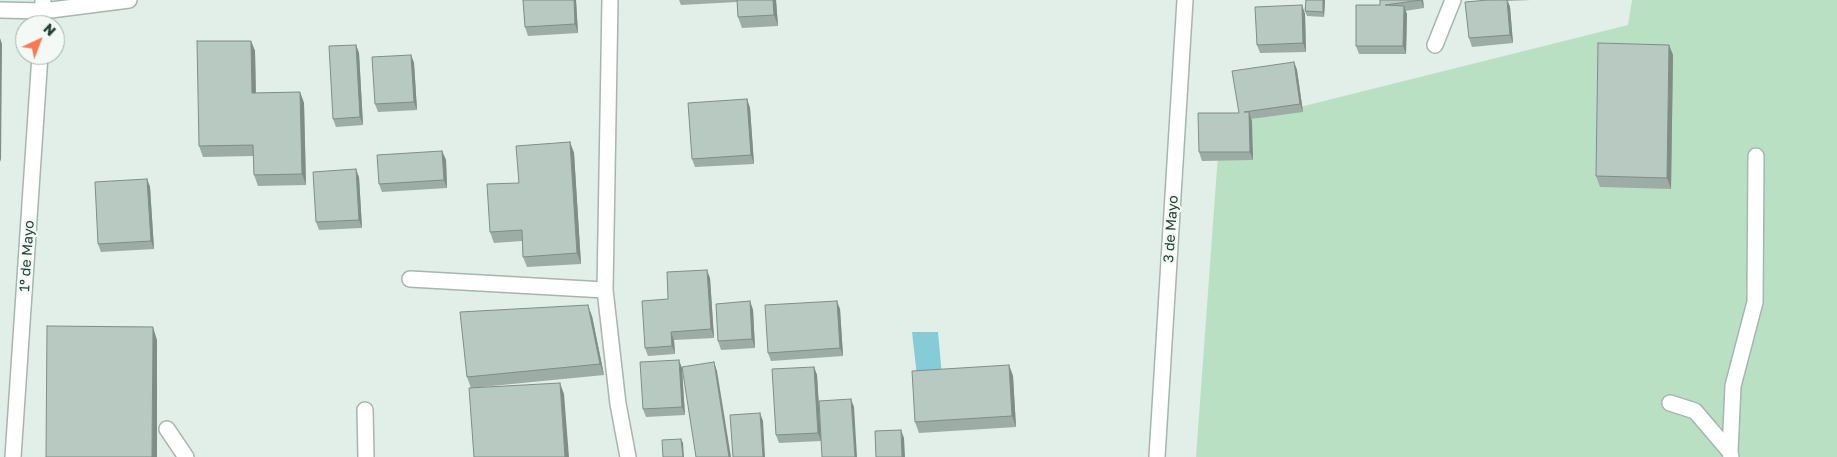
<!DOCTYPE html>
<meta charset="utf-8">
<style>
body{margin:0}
#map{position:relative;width:1837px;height:457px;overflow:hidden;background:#e2eee8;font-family:"Golos Text",sans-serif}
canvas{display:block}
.north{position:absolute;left:15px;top:15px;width:50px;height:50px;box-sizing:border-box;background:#f3faf6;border:1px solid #9fb0aa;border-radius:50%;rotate:43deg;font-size:14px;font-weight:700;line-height:20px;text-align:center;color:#214037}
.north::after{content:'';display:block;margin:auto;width:18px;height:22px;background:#fd7951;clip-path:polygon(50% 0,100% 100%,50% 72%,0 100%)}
</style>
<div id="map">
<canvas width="1837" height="457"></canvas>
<div class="north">N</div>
</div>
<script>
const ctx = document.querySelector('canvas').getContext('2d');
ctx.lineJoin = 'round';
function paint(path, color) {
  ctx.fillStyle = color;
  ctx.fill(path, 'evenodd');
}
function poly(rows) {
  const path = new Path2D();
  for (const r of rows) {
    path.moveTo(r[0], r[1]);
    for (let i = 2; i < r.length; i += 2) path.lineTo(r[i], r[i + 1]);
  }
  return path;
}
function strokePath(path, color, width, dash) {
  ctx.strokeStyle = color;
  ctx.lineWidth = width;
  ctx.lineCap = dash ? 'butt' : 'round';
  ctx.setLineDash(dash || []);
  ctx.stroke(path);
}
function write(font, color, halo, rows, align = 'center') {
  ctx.font = font + ' "Golos Text",sans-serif';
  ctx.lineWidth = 4.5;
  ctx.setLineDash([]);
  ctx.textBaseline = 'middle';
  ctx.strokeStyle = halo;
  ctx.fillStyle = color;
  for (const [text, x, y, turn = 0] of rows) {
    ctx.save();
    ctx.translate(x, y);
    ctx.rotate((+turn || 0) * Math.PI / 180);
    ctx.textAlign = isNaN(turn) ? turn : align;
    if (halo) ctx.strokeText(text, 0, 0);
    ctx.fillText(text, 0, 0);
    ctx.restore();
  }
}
const green = poly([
 [1632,0,1837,0,1837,457,1196,457,1220,127,1628,25]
]);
const water = poly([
 [912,332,938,332,942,376,917,376]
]);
const minor = poly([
 [610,0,605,290,618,404,628,457],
 [0,10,43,11,129,0],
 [42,25,43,0],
 [1435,45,1453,0],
 [410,279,605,290],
 [1670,403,1695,411,1730,452],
 [365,410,366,457],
 [167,429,186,457],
 [13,457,40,55],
 [1157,457,1185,0],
 [1731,457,1730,452,1733,386,1755,302,1756,156]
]);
const wall = poly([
 [523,0,576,0,578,33,528,36,525,27],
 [679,0,776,0,778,26,742,28,738,17,737,2,681,5],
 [1306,0,1325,0,1324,17,1307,16,1305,11],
 [1423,0,1424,8,1405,11,1407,14,1406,54,1359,54,1356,46,1380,5],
 [1488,0,1531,0,1508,1,1510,7,1513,43,1472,47,1469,38],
 [1302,5,1305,14,1306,52,1260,53,1257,45],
 [251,41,255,51,256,93,300,92,304,103,306,185,258,186,254,175,253,156,203,157,199,146],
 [356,45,359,53,363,125,336,127,333,119],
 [1669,45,1673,55,1671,189,1600,187,1596,176],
 [411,55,414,63,417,110,378,112,375,104],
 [1294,62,1297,70,1303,112,1251,119,1253,160,1202,161,1199,152,1239,113],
 [747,99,750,108,754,164,695,167,692,159],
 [570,142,574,153,581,264,527,267,523,257,522,241,494,243,490,232,519,183],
 [442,151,446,160,447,188,382,192,379,184],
 [359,177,362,228,319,230,316,222],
 [147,179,150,187,154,249,101,252,98,244],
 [710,278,714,338,674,340,675,354,648,356,645,348,668,299],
 [750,301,753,310,755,348,721,350,718,341],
 [840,309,843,356,771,361,768,353],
 [592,316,604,375,471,388,467,377],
 [1009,365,1013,376,1016,427,919,433,915,422],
 [682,367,717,371,682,371,685,415,646,417,643,409],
 [814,367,817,375,821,441,779,443,776,435]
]);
const shadedWall = poly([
 [574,0,576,0,578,33,575,24],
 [773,0,776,0,778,26,774,15],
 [1323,0,1325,0,1324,17,1323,12],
 [1421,0,1423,0,1424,8],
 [1507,0,1510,7,1513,43,1510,35],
 [1302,5,1305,14,1306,52,1303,43],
 [1404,6,1407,14,1406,54,1403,46],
 [0,38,2,44,1,162,0,159],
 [251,41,255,51,256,104,252,93],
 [356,45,359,53,363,125,360,117],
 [1669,45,1673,55,1671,189,1667,178],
 [411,55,414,63,417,110,414,102],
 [1294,62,1297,70,1303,112,1300,104],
 [300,92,304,103,306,185,302,174],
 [747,99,750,108,754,164,751,155],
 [1249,112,1252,121,1253,160,1250,152],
 [570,142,574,153,581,264,577,253],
 [442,151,446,160,447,188,444,180],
 [356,169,359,177,362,228,359,220],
 [147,179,150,187,154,249,151,241],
 [707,270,710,278,714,338,711,329],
 [750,301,753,310,755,348,752,339],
 [837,301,840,309,843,356,840,348],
 [588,305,592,316,604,375,600,364],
 [153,327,157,340,157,457,152,457],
 [671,332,674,340,675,354,672,346],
 [679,360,682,368,685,415,682,407],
 [714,362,717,371,731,457,729,457],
 [1009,365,1013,376,1016,427,1012,416],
 [814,367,817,375,821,441,818,433],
 [560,383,564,394,569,457,565,457],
 [851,399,854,407,857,457,855,457],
 [760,413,763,421,765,457,763,457],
 [901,430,904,438,905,457,902,457],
 [681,439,683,443,684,457,683,457]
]);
const building = poly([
 [523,0,574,0,575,24,525,27,523,0],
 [737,0,773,0,774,15,738,17,737,0],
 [1306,0,1323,0,1323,12,1305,11,1306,0],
 [1380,0,1421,0,1385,5,1404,6,1403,46,1356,46,1356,5,1380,5,1380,0],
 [1488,0,1507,0,1510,35,1469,38,1465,2,1488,0],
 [1302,5,1303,43,1257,45,1255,7,1302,5],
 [197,41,251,41,252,93,300,92,302,174,254,175,253,145,199,146,197,41],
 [1598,43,1669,45,1667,178,1596,176,1598,43],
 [356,45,360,117,333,119,329,46,356,45],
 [411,55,414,102,375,104,372,57,411,55],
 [1294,62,1300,104,1244,112,1249,112,1250,152,1199,152,1198,113,1239,113,1232,71,1294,62],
 [747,99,751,155,692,159,688,103,747,99],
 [570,142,577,253,523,257,522,230,490,232,487,184,519,183,516,146,570,142],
 [442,151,444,180,379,184,377,155,442,151],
 [356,169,359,220,316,222,313,172,356,169],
 [147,179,151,241,98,244,95,182,147,179],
 [707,270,711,329,671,332,672,346,645,348,642,301,668,299,667,272,707,270],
 [750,301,752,339,718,341,716,304,750,301],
 [837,301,840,348,768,353,765,305,837,301],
 [588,305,600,364,467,377,460,312,588,305],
 [47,326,153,327,152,457,46,457,47,326],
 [679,360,682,407,643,409,640,362,679,360],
 [714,362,729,457,696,457,682,367,714,362],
 [1009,365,1012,416,915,422,912,371,1009,365],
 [814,367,818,433,776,435,772,369,814,367],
 [560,383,565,457,474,457,469,388,560,383],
 [851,399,855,457,822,457,819,401,851,399],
 [760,413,763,457,733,457,730,415,760,413],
 [901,430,902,457,876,457,875,431,901,430],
 [681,439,683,457,663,457,662,440,681,439]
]);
const streetNames = [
 ["3 de Mayo",1171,229,-86],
 ["1º de Mayo",27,256,-86]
];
paint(green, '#bae0c4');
paint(water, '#86ccd7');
strokePath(minor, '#a4b6af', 18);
strokePath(minor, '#fff', 15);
paint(wall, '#9dada6');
paint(shadedWall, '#808d87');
paint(building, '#b7c9c1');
strokePath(building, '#808d87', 1);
write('14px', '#214037', '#f3faf6', streetNames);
</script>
